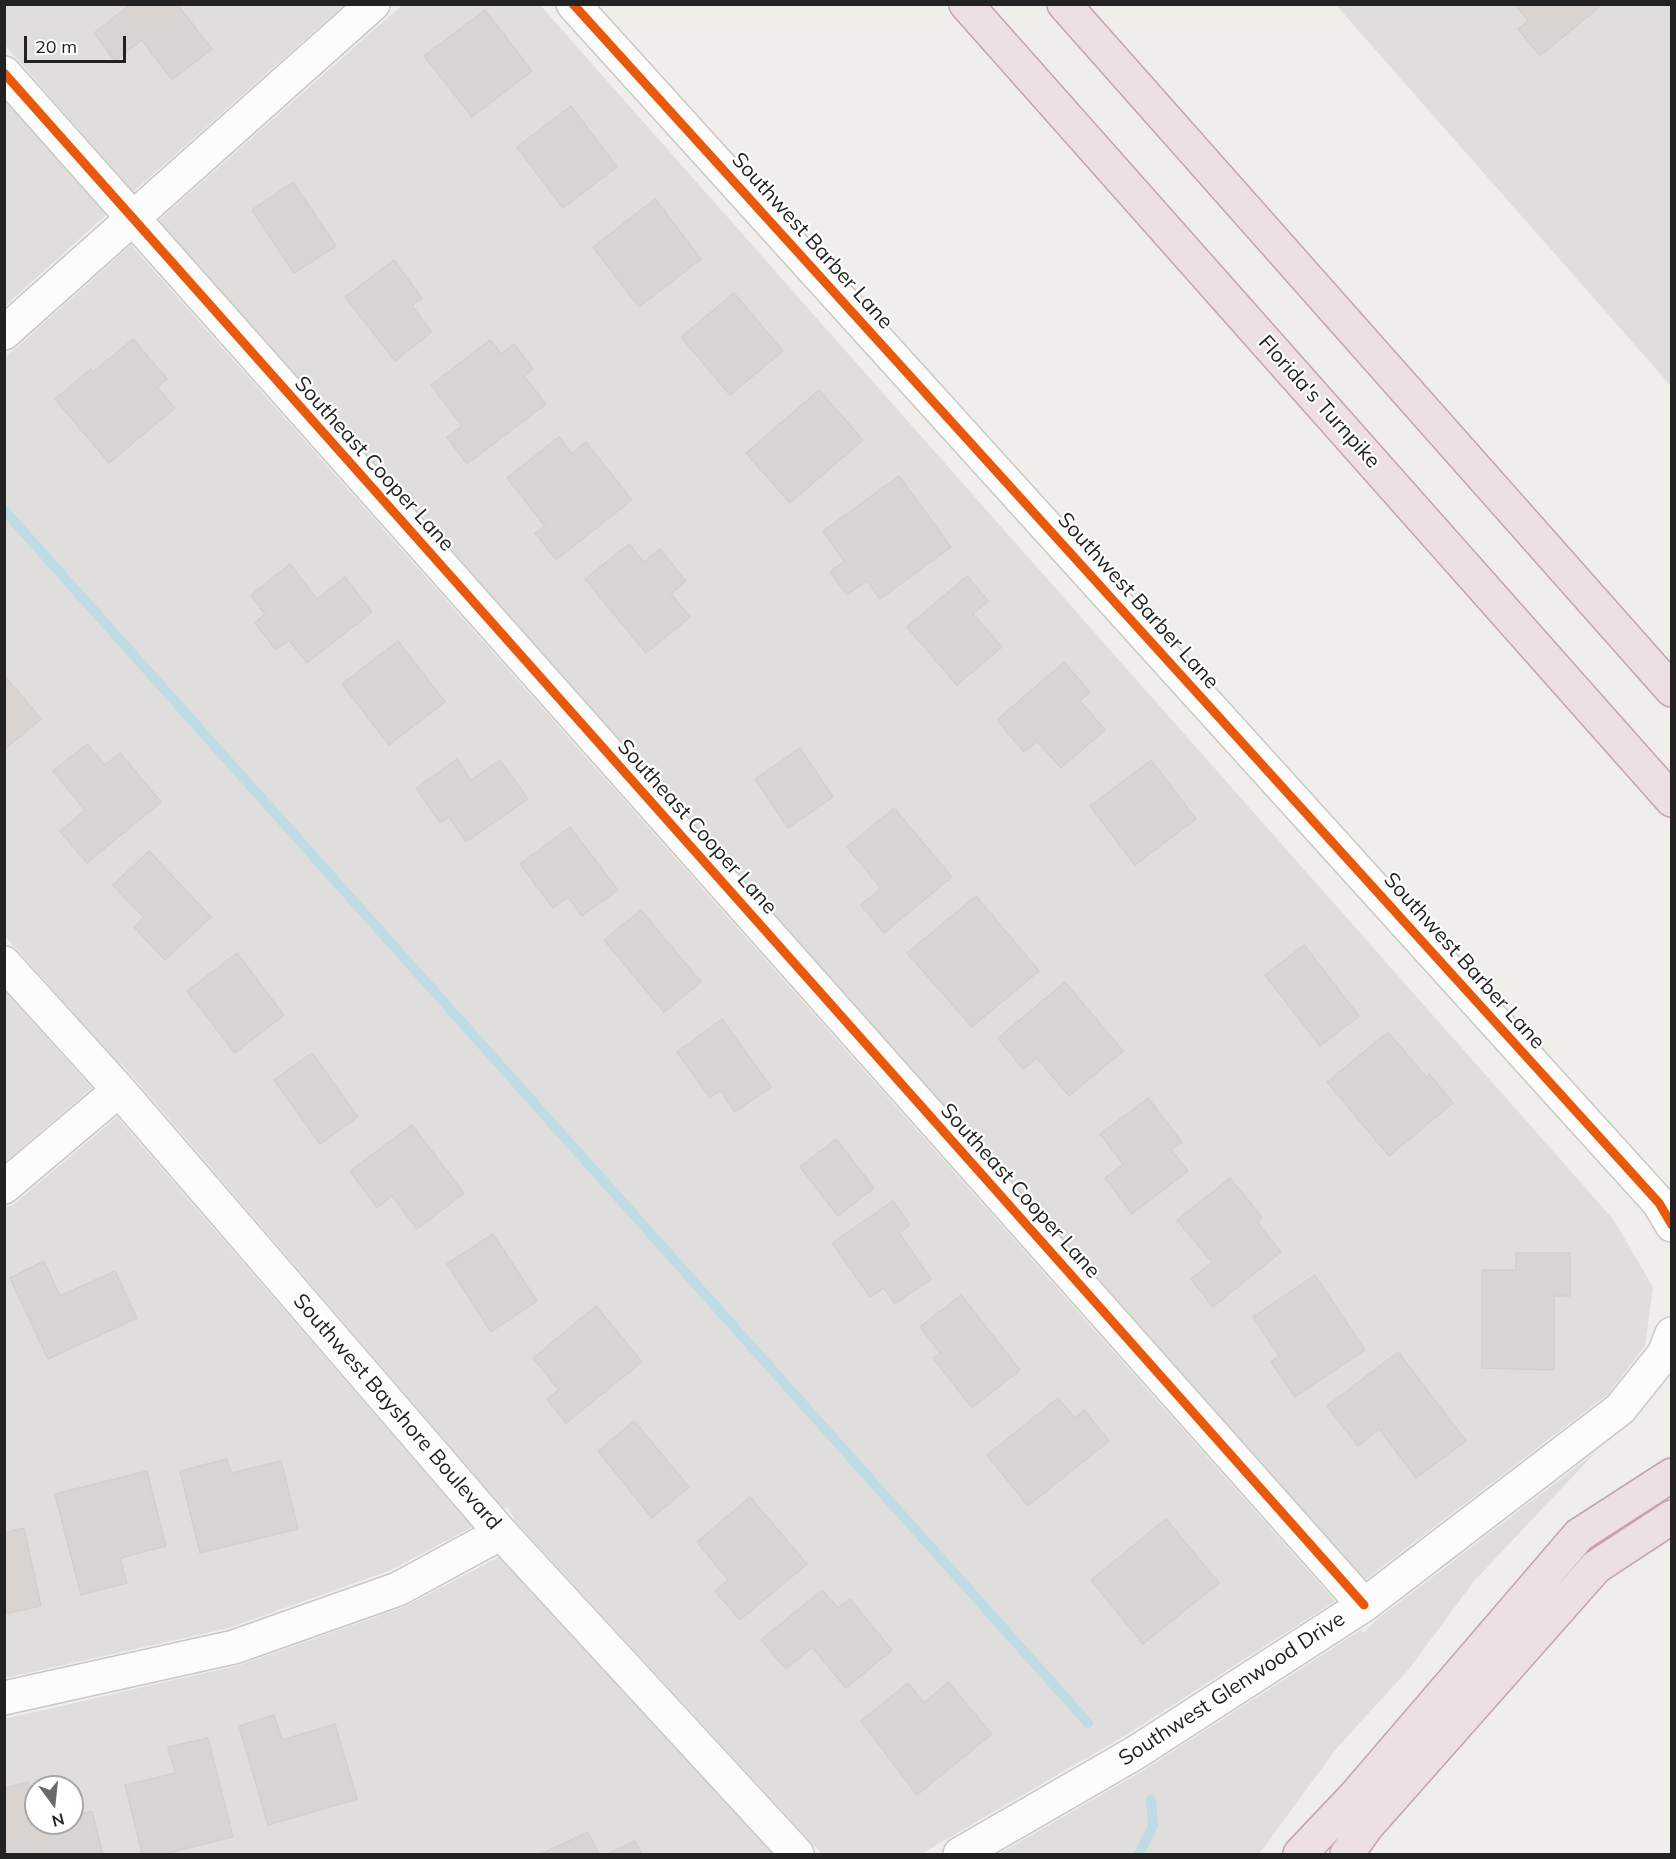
<!DOCTYPE html>
<style>
body{margin:0}
#map{position:relative;width:1676px;height:1859px;overflow:hidden;background:#f0eeeb;font-family:Mulish,sans-serif}
canvas{display:block}
.frame{position:absolute;inset:0;border:6px solid #222;pointer-events:none}
.north{position:absolute;left:24px;top:1775px;width:60px;height:60px;box-sizing:border-box;background:#fff;border:2px solid #a7a7a7;border-radius:50%;rotate:165deg;font-size:16px;font-weight:700;line-height:24px;text-align:center;color:#222}
.north::after{content:'';display:block;margin:auto;width:21px;height:27px;background:#6a6968;clip-path:polygon(50% 0,100% 100%,50% 72%,0 100%)}
.scale{position:absolute;left:24px;top:36px;width:102px;height:27px;box-sizing:border-box;border:3px solid #222;border-top:0;padding-left:8px;font-size:18px;line-height:21px;white-space:nowrap;color:#222;-webkit-text-stroke:4px #fff;paint-order:stroke}
</style>
<div id="map">
<canvas width="1676" height="1859"></canvas>
<div class="frame"></div>
<div class="north">N</div>
<div class="scale">20 m</div>
</div>
<script>
const ctx = document.querySelector('canvas').getContext('2d');
ctx.lineJoin = 'round';
function paint(path, color) {
  ctx.fillStyle = color;
  ctx.fill(path, 'evenodd');
}
function poly(rows) {
  const path = new Path2D();
  for (const r of rows) {
    path.moveTo(r[0], r[1]);
    for (let i = 2; i < r.length; i += 2) path.lineTo(r[i], r[i + 1]);
  }
  return path;
}
function strokePath(path, color, width, dash) {
  ctx.strokeStyle = color;
  ctx.lineWidth = width;
  ctx.lineCap = dash ? 'butt' : 'round';
  ctx.setLineDash(dash || []);
  ctx.stroke(path);
}
function write(font, color, halo, rows, align = 'center') {
  ctx.font = font + ' Mulish,sans-serif';
  ctx.lineWidth = 4.5;
  ctx.setLineDash([]);
  ctx.textBaseline = 'middle';
  ctx.strokeStyle = halo;
  ctx.fillStyle = color;
  for (const [text, x, y, turn = 0] of rows) {
    ctx.save();
    ctx.translate(x, y);
    ctx.rotate((+turn || 0) * Math.PI / 180);
    ctx.textAlign = isNaN(turn) ? turn : align;
    if (halo) ctx.strokeText(text, 0, 0);
    ctx.fillText(text, 0, 0);
    ctx.restore();
  }
}
const residential = poly([
 [4,5,344,5,133,192,5,45],
 [402,5,540,5,1613,1219,1653,1287,1645,1346,1608,1394,1365,1580,158,221],
 [1336,5,1671,5,1671,386],
 [5,100,106,215,5,306,4,306],
 [131,245,1335,1601,1126,1735,921,1854,822,1854,515,1521,508,1507,504,1509,121,1063,119,1064,5,936,4,359],
 [4,990,92,1088,5,1162,4,1162],
 [117,1117,472,1527,391,1570,229,1628,5,1678,5,1208,13,1205],
 [1597,1451,1474,1581,1409,1669,1336,1749,1259,1854,999,1854,1144,1770,1361,1630,1364,1633,1375,1621],
 [499,1557,773,1854,5,1854,4,1719,240,1665,404,1607],
 [36,1787,72,1787,72,1823,36,1823]
]);
const stream = poly([
 [4,510,1088,1723],
 [1139,1854,1153,1826,1151,1800]
]);
const building = poly([
 [131,4,177,4,212,49,172,80,142,40,115,61,94,33,131,4],
 [1515,4,1603,4,1540,56,1518,29,1528,21,1515,4],
 [485,10,532,71,472,117,424,56,485,10],
 [571,106,617,167,563,208,517,147,571,106],
 [293,182,336,246,294,273,252,210,293,182],
 [655,199,701,259,639,307,593,247,655,199],
 [394,260,422,298,412,306,432,332,395,361,345,297,394,260],
 [734,293,783,351,730,395,681,337,734,293],
 [133,339,167,379,157,387,175,408,109,463,55,399,91,369,93,372,133,339],
 [490,340,501,354,514,344,533,369,524,376,546,404,467,464,447,437,462,426,431,385,490,340],
 [819,390,863,440,790,503,746,453,819,390],
 [559,437,572,454,586,442,632,500,556,560,535,533,545,526,507,478,559,437],
 [899,476,951,547,880,599,867,581,847,595,830,572,844,561,823,531,899,476],
 [629,544,644,562,660,549,686,581,671,594,690,617,646,653,585,579,629,544],
 [290,564,317,599,345,577,372,612,307,663,289,640,276,650,255,623,265,614,251,595,290,564],
 [967,576,988,601,973,614,1002,647,957,685,907,627,967,576],
 [398,641,445,702,389,745,342,684,398,641],
 [1064,662,1090,692,1080,701,1105,730,1061,768,1037,741,1024,752,997,720,1064,662],
 [4,675,41,719,4,750,4,675],
 [87,744,105,765,120,753,161,802,87,863,60,831,85,810,53,771,87,744],
 [800,748,833,797,788,828,755,779,800,748],
 [457,759,471,780,500,760,528,799,466,842,449,817,440,823,416,788,457,759],
 [1151,760,1196,819,1135,865,1090,806,1151,760],
 [894,808,952,877,884,933,861,905,881,888,847,847,894,808],
 [570,827,618,890,582,916,568,897,553,908,520,864,570,827],
 [149,851,211,917,165,960,134,927,144,918,113,885,149,851],
 [976,896,1039,971,972,1027,907,953,976,896],
 [641,910,701,982,664,1012,604,940,641,910],
 [1304,945,1359,1016,1320,1046,1265,975,1304,945],
 [237,953,284,1015,235,1053,187,991,237,953],
 [1065,982,1123,1051,1069,1096,1037,1058,1023,1069,998,1038,1065,982],
 [722,1019,771,1087,735,1112,720,1090,710,1098,677,1052,722,1019],
 [1388,1032,1426,1077,1429,1074,1453,1103,1389,1156,1327,1082,1388,1032],
 [312,1053,358,1117,320,1144,274,1080,312,1053],
 [1148,1098,1182,1142,1171,1150,1188,1171,1132,1214,1105,1178,1123,1164,1100,1134,1148,1098],
 [412,1125,464,1193,417,1229,392,1196,377,1208,350,1171,412,1125],
 [836,1139,874,1188,838,1216,800,1167,836,1139],
 [1230,1178,1262,1217,1257,1222,1281,1252,1213,1307,1191,1279,1212,1262,1177,1220,1230,1178],
 [893,1201,910,1225,899,1233,931,1279,895,1304,884,1288,870,1297,832,1243,893,1201],
 [493,1234,537,1301,491,1332,447,1264,493,1234],
 [1516,1253,1570,1253,1570,1296,1554,1296,1554,1370,1482,1368,1482,1270,1516,1270,1516,1253],
 [44,1261,60,1296,115,1271,137,1318,48,1359,10,1278,44,1261],
 [1315,1275,1365,1350,1295,1397,1271,1362,1279,1356,1253,1317,1315,1275],
 [961,1295,1020,1370,972,1408,933,1358,940,1353,920,1327,961,1295],
 [596,1306,642,1362,566,1423,547,1399,559,1390,533,1358,596,1306],
 [1398,1352,1466,1441,1416,1478,1379,1429,1358,1446,1327,1406,1398,1352],
 [1058,1398,1075,1418,1084,1410,1109,1441,1028,1506,987,1455,1058,1398],
 [634,1421,689,1487,652,1518,598,1451,634,1421],
 [227,1459,231,1473,281,1461,298,1529,200,1553,180,1471,227,1459],
 [147,1471,166,1546,120,1558,127,1583,81,1595,55,1494,147,1471],
 [750,1497,807,1564,740,1620,715,1591,728,1580,697,1542,750,1497],
 [1166,1519,1219,1583,1143,1644,1091,1580,1166,1519],
 [24,1528,41,1606,4,1614,4,1533,24,1528],
 [822,1590,838,1608,850,1599,892,1650,846,1688,812,1647,786,1669,761,1640,822,1590],
 [948,1682,992,1734,917,1795,861,1721,908,1683,924,1703,948,1682],
 [274,1715,282,1740,335,1724,357,1799,268,1825,239,1726,274,1715],
 [208,1738,233,1837,164,1854,142,1854,125,1785,175,1773,168,1747,208,1738],
 [28,1782,38,1824,72,1823,72,1816,92,1811,103,1854,7,1854,4,1843,4,1788,28,1782],
 [588,1832,599,1854,541,1854,588,1832],
 [635,1841,642,1854,607,1854,635,1841]
]);
const minor = poly([
 [573,4,1659,1203,1672,1225],
 [4,73,1364,1605],
 [4,333,373,4],
 [4,963,119,1090,501,1533,797,1854],
 [4,1187,119,1090],
 [4,1698,234,1647,398,1589,501,1533],
 [960,1854,1135,1753,1364,1605,1620,1409,1664,1354,1672,1334]
]);
const highway = poly([
 [966,4,1672,800],
 [1064,4,1672,690],
 [1300,1854,1355,1796,1579,1535,1672,1475],
 [1347,1854,1367,1826,1596,1567,1672,1517]
]);
const cycleway = poly([
 [573,4,1659,1203,1672,1225],
 [4,73,1364,1605]
]);
const streetNames = [
 ["Southwest Barber Lane",812,241,48],
 ["Florida's Turnpike",1319,402,48],
 ["Southeast Cooper Lane",374,464,48],
 ["Southwest Barber Lane",1138,601,48],
 ["Southeast Cooper Lane",697,827,48],
 ["Southwest Barber Lane",1464,961,48],
 ["Southeast Cooper Lane",1020,1191,48],
 ["Southwest Bayshore Boulevard",397,1412,49],
 ["Southwest Glenwood Drive",1232,1689,-33]
];
paint(residential, '#dfdedc');
strokePath(stream, '#bfdbe3', 10);
paint(building, '#d7d4d2');
strokePath(building, '#d3d0cc', 1.5);
strokePath(minor, '#c9c8c7', 36);
strokePath(highway, '#c5a2ac', 36);
strokePath(minor, '#fdfcfc', 33);
strokePath(highway, '#ece0e2', 33);
strokePath(cycleway, '#e8590c', 9);
write('21px', '#222', '#fff', streetNames);
</script>
